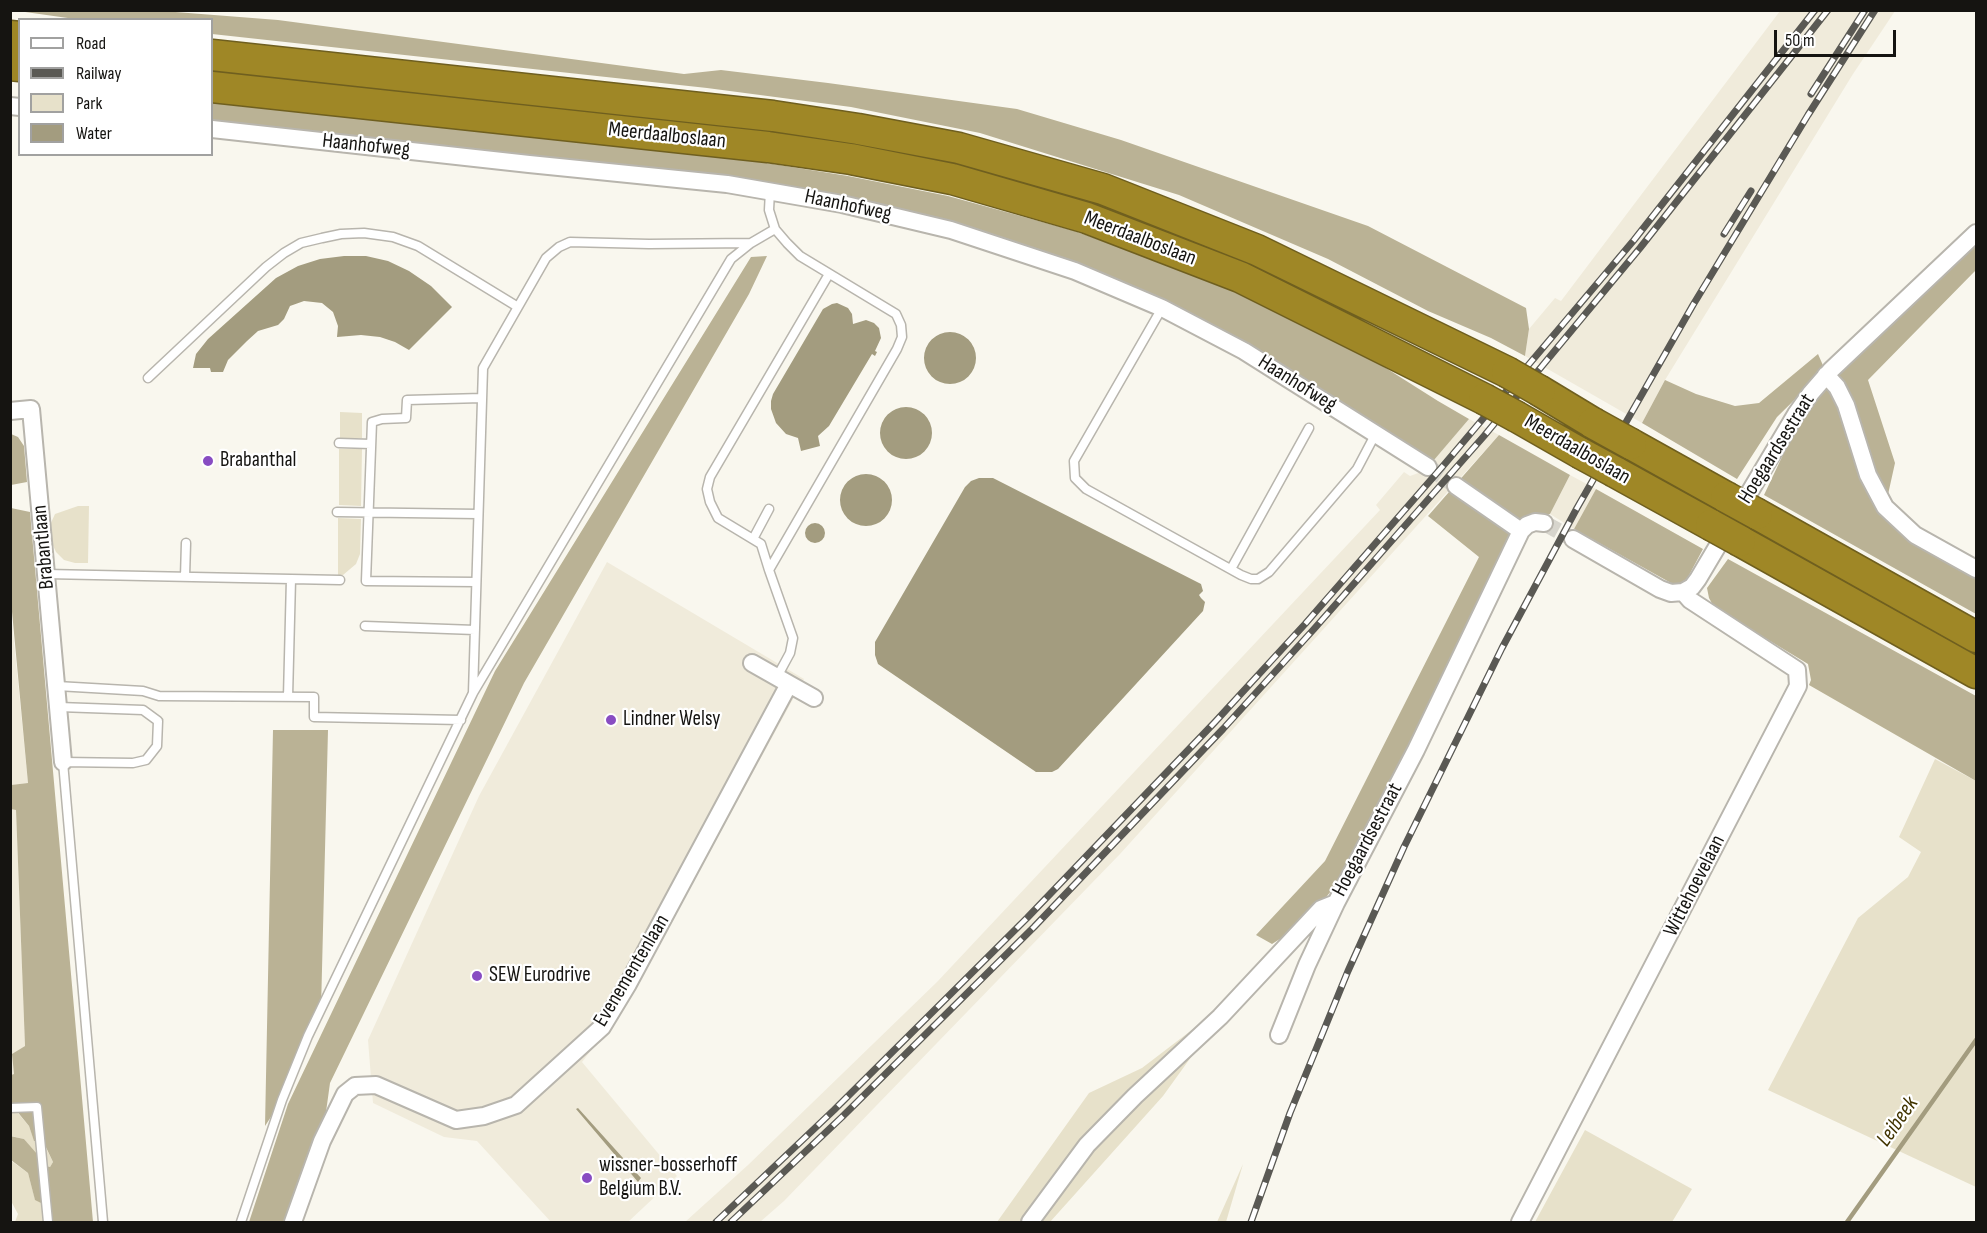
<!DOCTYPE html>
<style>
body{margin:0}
#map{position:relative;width:1987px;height:1233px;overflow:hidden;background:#f9f7ee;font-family:"Sofia Sans Condensed",sans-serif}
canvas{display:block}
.frame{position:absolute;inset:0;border:12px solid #151411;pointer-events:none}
.legend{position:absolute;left:18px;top:18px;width:195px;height:138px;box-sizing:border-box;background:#fff;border:2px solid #a1a1a0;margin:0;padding:8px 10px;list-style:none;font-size:18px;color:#151411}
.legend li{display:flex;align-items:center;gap:12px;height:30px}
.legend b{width:30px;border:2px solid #a1a1a0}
.scale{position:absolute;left:1774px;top:30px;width:122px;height:27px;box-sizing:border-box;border:3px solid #151411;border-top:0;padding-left:8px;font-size:18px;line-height:21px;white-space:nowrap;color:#151411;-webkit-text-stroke:4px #fff;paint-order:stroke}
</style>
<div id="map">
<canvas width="1987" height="1233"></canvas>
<div class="frame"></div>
<ul class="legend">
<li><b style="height:8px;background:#fff"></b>Road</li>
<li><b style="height:8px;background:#5a5954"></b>Railway</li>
<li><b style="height:16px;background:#e7e1ca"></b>Park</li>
<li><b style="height:16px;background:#a39c7f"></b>Water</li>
</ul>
<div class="scale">50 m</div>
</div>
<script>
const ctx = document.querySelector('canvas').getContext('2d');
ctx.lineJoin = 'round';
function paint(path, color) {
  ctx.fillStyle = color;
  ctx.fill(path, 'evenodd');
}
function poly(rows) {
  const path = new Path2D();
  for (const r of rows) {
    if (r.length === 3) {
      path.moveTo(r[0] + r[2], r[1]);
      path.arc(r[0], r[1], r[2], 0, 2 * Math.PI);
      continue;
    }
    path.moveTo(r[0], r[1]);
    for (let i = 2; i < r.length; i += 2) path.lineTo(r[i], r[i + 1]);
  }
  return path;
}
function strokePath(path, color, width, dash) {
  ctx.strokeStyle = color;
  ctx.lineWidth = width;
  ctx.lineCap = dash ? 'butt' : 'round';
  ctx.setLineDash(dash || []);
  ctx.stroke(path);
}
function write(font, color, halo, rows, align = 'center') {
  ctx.font = font + ' "Sofia Sans Condensed",sans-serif';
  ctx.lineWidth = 4.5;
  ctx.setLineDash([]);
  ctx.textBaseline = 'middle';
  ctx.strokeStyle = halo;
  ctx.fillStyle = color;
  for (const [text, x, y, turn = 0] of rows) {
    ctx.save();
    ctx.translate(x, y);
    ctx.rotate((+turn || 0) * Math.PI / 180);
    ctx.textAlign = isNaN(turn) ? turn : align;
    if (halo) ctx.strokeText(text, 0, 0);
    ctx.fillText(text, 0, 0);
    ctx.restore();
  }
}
const built = poly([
 [1780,11,1895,11,1853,74,1665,380,1642,423,1525,356,1529,329,1555,298,1561,301],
 [1469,419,1499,435,1120,854,784,1201,760,1222,685,1222,748,1165,937,982,1380,510,1376,505,1404,472,1410,476,1424,471],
 [1570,475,1596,489,1574,529,1550,514],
 [607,562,804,679,624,1009,582,1062,677,1176,628,1222,551,1222,477,1141,444,1137,373,1103,368,1040,479,796],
 [10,601,28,783,11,785,10,785],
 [11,809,16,809,25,1046,13,1054,14,1074,11,1075]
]);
const green = poly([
 [340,412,362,413,362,438,340,438],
 [339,449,362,449,361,506,339,505],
 [78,506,89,506,88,563,75,563,64,560,56,552,50,539,50,525,55,514],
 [338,518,361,519,360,554,356,564,343,575,338,575],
 [1935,759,1976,781,1976,1187,1768,1090,1858,918,1908,877,1921,852,1899,837],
 [1252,984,1220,1017,1163,1096,1050,1222,997,1222,1089,1093,1142,1068],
 [10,1104,29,1126,34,1140,42,1140,53,1162,50,1167,43,1165,24,1139,11,1136],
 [1585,1130,1692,1189,1672,1222,1535,1222],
 [10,1160,28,1173,35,1199,45,1205,46,1222,15,1222,18,1214,11,1201],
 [1243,1164,1226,1222,1217,1222]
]);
const forest = poly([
 [11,10,150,10,278,20,684,74,721,70,828,83,1017,109,1121,140,1368,226,1526,308,1529,329,1525,356,1491,338,1428,311,1328,259,1179,195,980,133,851,107,707,88,212,34,212,20,82,20],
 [212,103,754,161,848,176,948,196,1075,231,1239,291,1351,346,1438,401,1469,419,1434,460,1428,461,1164,304,793,188,212,127],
 [1976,240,1976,270,1868,380,1895,463,1885,508,1976,577,1976,614,1764,495,1788,444,1820,394,1835,376],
 [767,256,749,294,524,683,330,1083,322,1141,293,1222,249,1222,288,1104,495,671,751,257],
 [1818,354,1825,370,1777,417,1737,479,1642,423,1665,380,1696,394,1735,406,1759,403],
 [11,434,18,437,24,446,27,482,11,485],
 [1499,435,1570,475,1550,514,1519,521,1415,743,1340,880,1305,923,1272,944,1256,935,1325,861,1479,557,1428,516],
 [1596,489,1703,549,1687,579,1680,583,1671,583,1574,529],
 [11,508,30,512,93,1222,46,1222,45,1205,35,1200,28,1173,11,1160,10,1136,24,1139,37,1154,43,1165,50,1167,53,1162,43,1141,34,1141,29,1126,11,1104,11,1075,14,1074,12,1054,25,1046,16,810,11,809,11,785,28,783,11,601],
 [1728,559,1976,696,1976,781,1809,685,1811,680,1808,664,1714,607,1709,598,1707,588],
 [273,730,328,730,321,1009,282,1100,265,1126]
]);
const water = poly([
 [344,256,366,256,388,261,409,271,431,286,452,307,409,350,395,342,380,337,361,335,337,337,338,326,333,312,322,303,304,301,290,306,284,319,278,325,258,331,247,341,228,360,223,372,211,372,210,368,193,368,196,354,208,339,276,278,298,266,320,259],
 [837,303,848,308,852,314,853,324,866,320,874,323,879,328,881,338,875,351,877,352,875,356,872,354,829,426,818,436,820,446,801,451,798,438,786,434,776,423,771,409,771,401,773,394,823,309,832,304],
 [950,358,26],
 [906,433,26],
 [866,500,26],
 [979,478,993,478,1201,584,1203,591,1199,595,1201,598,1205,602,1203,611,1058,769,1052,772,1036,772,878,664,875,655,875,642,965,487,971,481],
 [815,533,10],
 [578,1108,641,1178,638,1182,576,1109]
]);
const stream = poly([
 [1847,1222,1976,1040]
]);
const streetTunnel = poly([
 [1428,467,1456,486],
 [1544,523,1573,539]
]);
const lane = poly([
 [770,191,769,210,775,229,787,243,800,256,896,314,901,325,902,337,897,349,769,570,793,638,790,653,777,677],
 [751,243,775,229],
 [1162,308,1074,461,1075,478,1086,489,1241,575,1251,579,1258,579,1269,572,1357,469,1376,433],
 [148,378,266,267,284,253,301,243,322,238,341,234,364,233,393,237,418,246,518,307],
 [339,443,371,444],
 [337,512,478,514],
 [753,539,769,509],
 [1231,569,1309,428],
 [769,570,761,544,718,518,710,502,707,489,710,477,829,274],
 [46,574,291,579,288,697],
 [185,577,186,543],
 [291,579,340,580],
 [476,582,366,581,372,422,382,419,406,418,407,400,482,398],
 [365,626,475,630],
 [57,686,143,691,159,696,314,697,314,717,461,720],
 [59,707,143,710,158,721,157,746,146,760,133,763,63,762,103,1222],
 [10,1108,37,1107,48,1222],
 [241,1222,282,1100,308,1036,473,693,731,259,751,243,649,244,570,242,559,247,546,258,483,368,473,693]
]);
const street = poly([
 [10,106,20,107],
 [212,129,529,164,727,184,842,204,951,230,1075,271,1162,308,1244,351,1428,467],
 [1826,375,1837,387,1846,405,1868,475,1885,507,1915,535,1976,569],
 [10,411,31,409,63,762],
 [1456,486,1521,531],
 [1573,539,1660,589,1671,593,1683,592,1692,587,1698,579,1796,414,1811,393,1831,370,1976,233],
 [752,663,789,684],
 [1279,1035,1307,965,1336,903,1416,750,1521,531,1527,525,1535,522,1544,523],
 [293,1222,322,1141,345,1094,355,1086,376,1085,456,1120,484,1116,516,1105,602,1027,628,984,789,684,814,698],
 [1030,1222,1087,1145,1135,1096,1220,1017,1321,909,1336,903],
 [1520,1222,1798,686,1797,670,1690,600,1683,592]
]);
const highway = poly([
 [10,36,20,37],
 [212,55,773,116,858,129,959,148,1103,189,1257,250,1507,372],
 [10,65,20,66],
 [212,87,768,147,851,159,952,179,1087,218,1240,277,1484,399],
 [1540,391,1593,423],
 [1517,417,1580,453],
 [1631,444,1726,497],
 [1615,472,1711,525],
 [1757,514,1976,637],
 [1740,541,1976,673]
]);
const rail = poly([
 [1811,94,1865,10],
 [1724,234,1751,191],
 [716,1222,834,1110,1027,918,1215,722,1305,624,1443,466,1634,240,1815,10],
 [731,1222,842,1117,1034,927,1223,729,1314,629,1484,436,1640,248,1828,10],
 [1251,1222,1290,1113,1348,971,1404,847,1502,648,1577,508,1693,305,1808,115,1875,10]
]);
const highwayBridge = poly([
 [1507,372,1540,391],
 [1484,399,1517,417],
 [1593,423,1631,444],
 [1580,453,1615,472],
 [1726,497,1757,514],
 [1711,525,1740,541]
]);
const markers = [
 [208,461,6,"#884cc2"],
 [611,720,6,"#884cc2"],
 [477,976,6,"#884cc2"],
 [587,1178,6,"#884cc2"]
];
const streetNames = [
 ["Meerdaalboslaan",667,136,6],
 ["Haanhofweg",366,146,6],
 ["Haanhofweg",848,206,12],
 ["Meerdaalboslaan",1140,239,21],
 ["Haanhofweg",1297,384,32],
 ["Hoegaardsestraat",1777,449,-58],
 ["Meerdaalboslaan",1577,450,30],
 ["Brabantlaan",44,547,-95],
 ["Hoegaardsestraat",1368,840,-62],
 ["Wittehoevelaan",1695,886,-63],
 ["Evenementenlaan",632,971,-59]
];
const poiNames = [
 ["Brabanthal",220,461],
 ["Lindner Welsy",623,720],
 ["SEW Eurodrive",489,976],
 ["wissner-bosserhoff",599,1166],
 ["Belgium B.V.",599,1190]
];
const waterNames = [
 ["Leibeek",1898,1122,-55]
];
paint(built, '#f0ebdb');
paint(green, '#e7e1ca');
paint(forest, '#bab295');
paint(water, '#a39c7f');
strokePath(stream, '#a39c7f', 4.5);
strokePath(streetTunnel, '#d7d5cd', 16, [16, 8]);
strokePath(lane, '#b8b5ad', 11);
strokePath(street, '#b8b5ad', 20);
strokePath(highway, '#6f5f1f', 33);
strokePath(lane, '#fff', 8);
strokePath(street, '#fff', 16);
strokePath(highway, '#9f8726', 30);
strokePath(rail, '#5a5954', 7);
strokePath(rail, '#fff', 4.5, [14]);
strokePath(highwayBridge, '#6f5f1f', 33, []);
strokePath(highwayBridge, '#9f8726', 30);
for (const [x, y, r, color] of markers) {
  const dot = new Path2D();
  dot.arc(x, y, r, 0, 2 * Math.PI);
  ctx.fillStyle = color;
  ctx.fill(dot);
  strokePath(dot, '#fff', 2);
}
write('21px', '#151411', '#fff', streetNames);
write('21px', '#151411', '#fff', poiNames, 'left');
write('italic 22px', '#413400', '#fff', waterNames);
</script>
